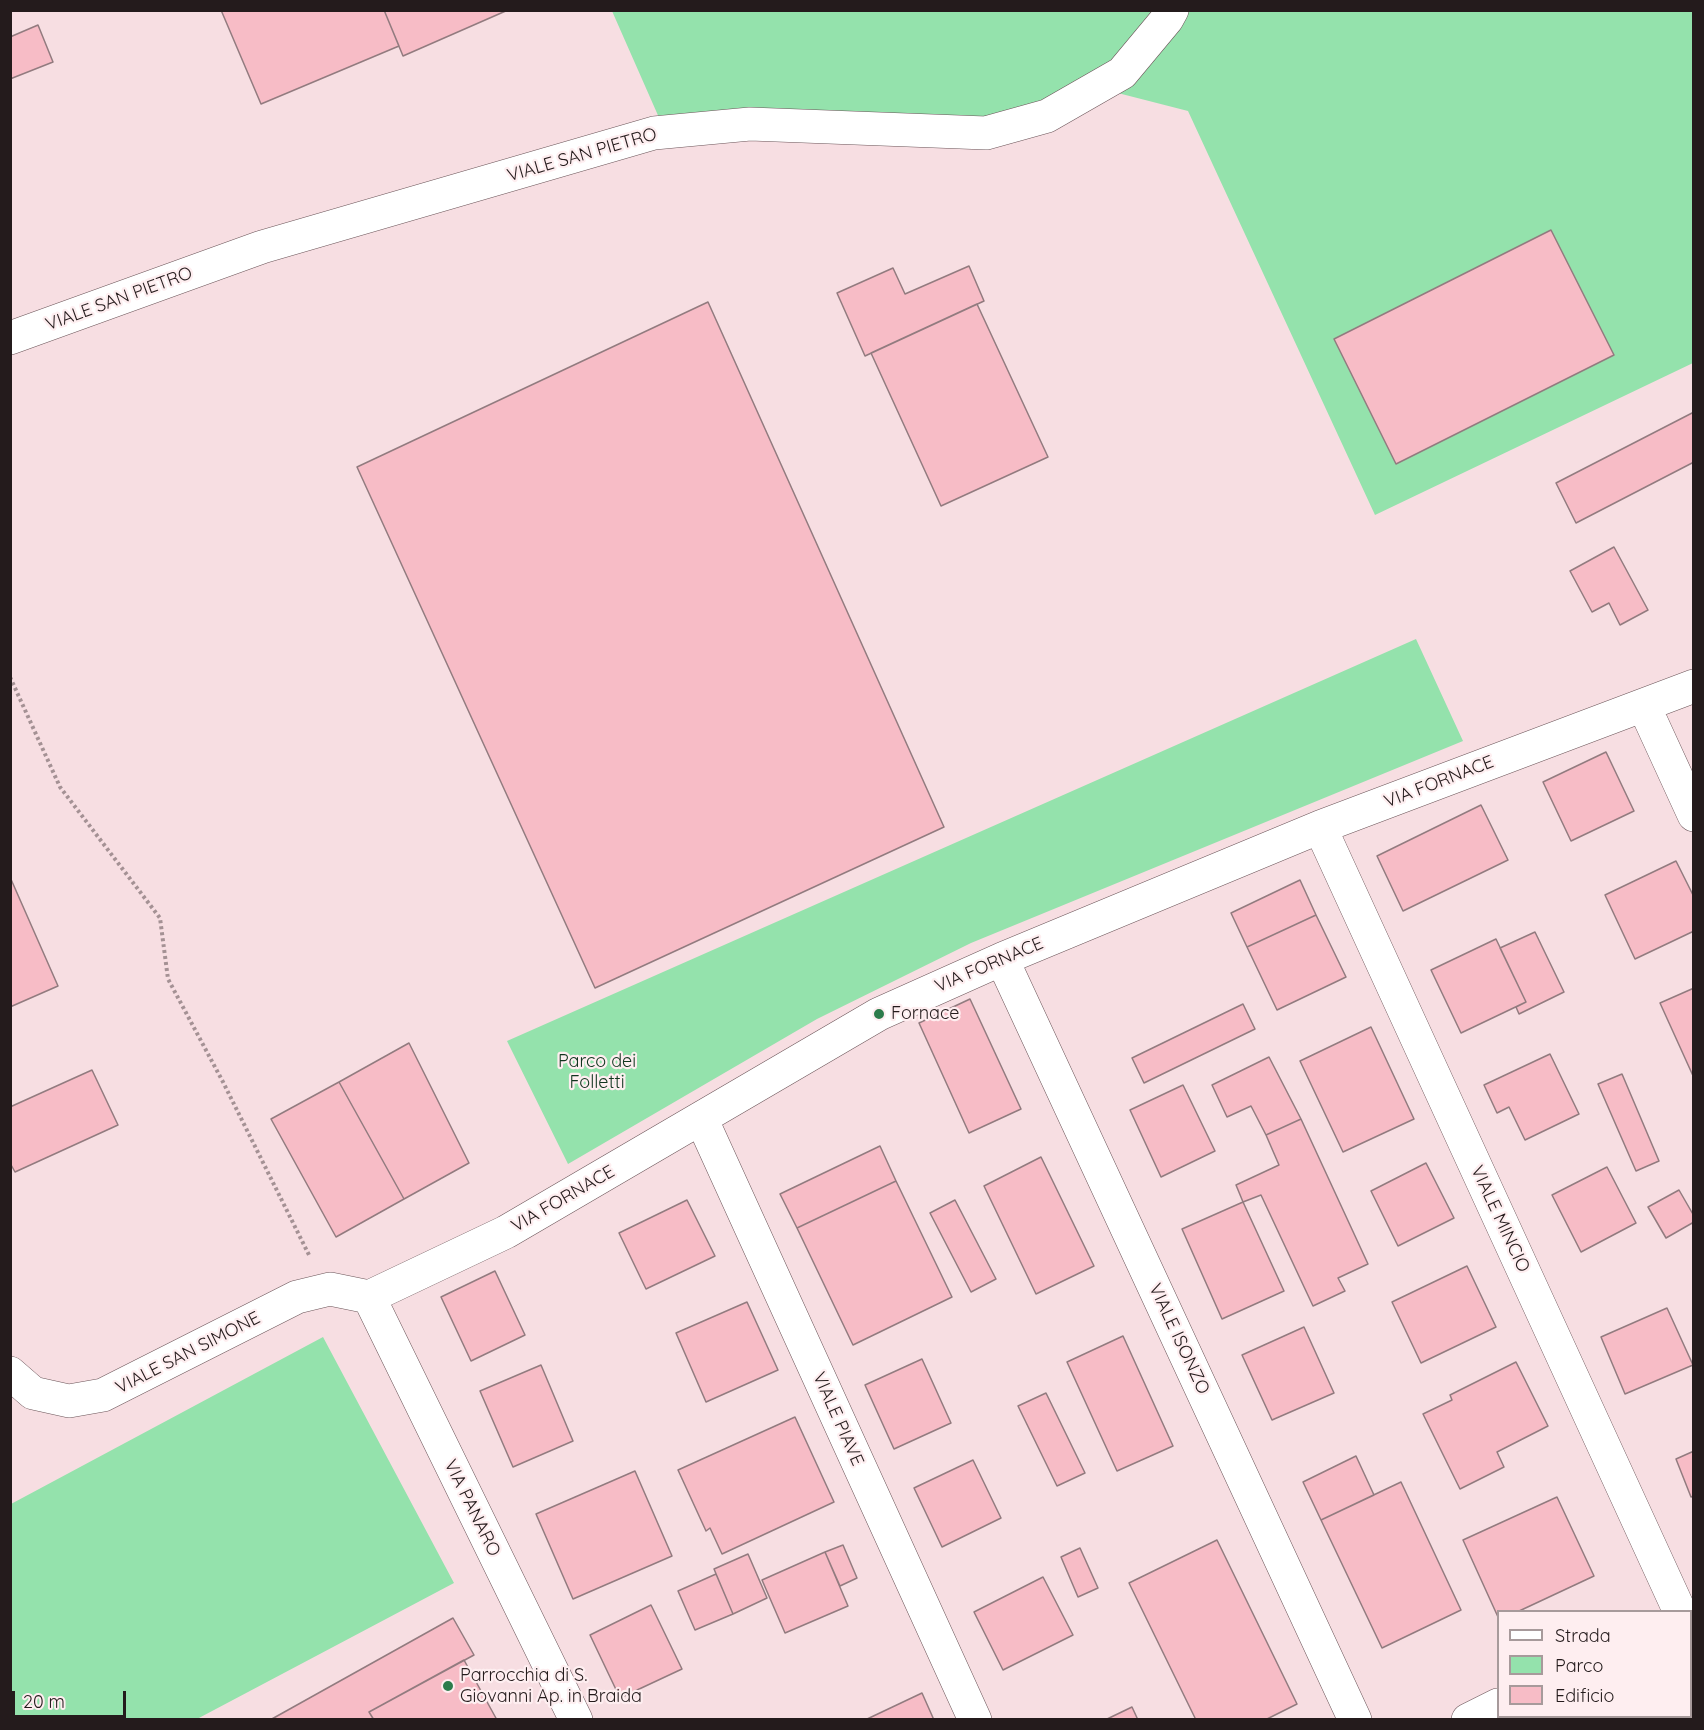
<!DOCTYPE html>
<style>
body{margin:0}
#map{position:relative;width:1704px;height:1730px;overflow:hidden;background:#f7dee2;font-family:Quicksand,sans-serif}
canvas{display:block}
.frame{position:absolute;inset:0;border:12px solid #241b1c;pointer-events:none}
.legend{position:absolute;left:1497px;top:1610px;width:195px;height:108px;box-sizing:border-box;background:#feeef0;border:2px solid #a79a9b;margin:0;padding:8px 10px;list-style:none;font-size:18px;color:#241b1c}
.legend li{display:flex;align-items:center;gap:12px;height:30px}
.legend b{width:30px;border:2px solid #a79a9b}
.scale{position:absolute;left:12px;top:1691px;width:114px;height:27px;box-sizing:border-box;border:3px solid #241b1c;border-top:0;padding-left:8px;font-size:18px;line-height:21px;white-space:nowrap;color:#241b1c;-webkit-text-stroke:4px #feeef0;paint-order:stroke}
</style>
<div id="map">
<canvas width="1704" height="1730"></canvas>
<div class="frame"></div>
<ul class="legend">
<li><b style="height:8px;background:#fff"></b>Strada</li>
<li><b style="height:16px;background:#94e2ac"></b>Parco</li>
<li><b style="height:16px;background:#f7bcc6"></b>Edificio</li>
</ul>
<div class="scale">20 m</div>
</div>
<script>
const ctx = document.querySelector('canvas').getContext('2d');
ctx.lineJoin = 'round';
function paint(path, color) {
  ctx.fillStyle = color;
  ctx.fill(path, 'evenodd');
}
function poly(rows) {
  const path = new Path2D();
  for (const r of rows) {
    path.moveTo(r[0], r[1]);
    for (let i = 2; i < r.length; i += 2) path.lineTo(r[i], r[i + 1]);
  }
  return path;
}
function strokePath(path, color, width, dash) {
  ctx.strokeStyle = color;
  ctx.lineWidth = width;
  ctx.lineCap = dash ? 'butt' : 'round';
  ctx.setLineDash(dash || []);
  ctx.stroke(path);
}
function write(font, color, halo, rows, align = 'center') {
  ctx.font = font + ' Quicksand,sans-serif';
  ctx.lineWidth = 4.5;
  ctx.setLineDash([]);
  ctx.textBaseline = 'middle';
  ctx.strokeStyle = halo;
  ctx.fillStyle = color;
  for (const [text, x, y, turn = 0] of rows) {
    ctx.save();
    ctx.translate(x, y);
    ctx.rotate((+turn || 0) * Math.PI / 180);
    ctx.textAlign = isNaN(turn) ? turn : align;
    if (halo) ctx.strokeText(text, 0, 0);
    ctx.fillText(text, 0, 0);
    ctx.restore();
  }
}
const green = poly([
 [612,11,1693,11,1693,363,1375,515,1188,111,1110,91,941,125,664,129],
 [1416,639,1463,741,971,943,817,1019,568,1164,507,1041],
 [323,1337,454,1583,197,1719,11,1719,11,1504]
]);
const building = poly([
 [221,10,384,10,399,46,261,104,221,10],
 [384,10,508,10,403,56,384,10],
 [38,25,53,62,10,79,10,37,38,25],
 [1551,230,1614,355,1396,464,1334,339,1551,230],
 [969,266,984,301,865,356,837,293,893,268,905,294,969,266],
 [708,302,944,827,595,988,357,467,708,302],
 [977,304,1048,457,941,506,871,353,977,304],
 [1694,412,1694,462,1576,523,1556,483,1694,412],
 [1614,547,1648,610,1620,625,1609,603,1592,612,1570,571,1614,547],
 [1606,752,1634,811,1571,841,1543,782,1606,752],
 [1481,805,1508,860,1403,911,1377,856,1481,805],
 [1676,861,1694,897,1694,931,1635,959,1605,895,1676,861],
 [10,877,58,986,10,1007,10,877],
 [1300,880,1316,915,1247,947,1231,913,1300,880],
 [1316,915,1346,977,1277,1010,1247,947,1316,915],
 [1535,932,1564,992,1519,1014,1516,1007,1526,1002,1500,948,1535,932],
 [1496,939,1526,1002,1461,1033,1431,970,1496,939],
 [1694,988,1694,1078,1660,1003,1694,988],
 [970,999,1021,1109,969,1133,919,1023,970,999],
 [1243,1004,1255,1029,1144,1083,1132,1058,1243,1004],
 [1371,1027,1414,1119,1343,1152,1300,1061,1371,1027],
 [409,1043,469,1163,404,1199,339,1082,409,1043],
 [1550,1054,1579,1114,1525,1140,1509,1107,1497,1113,1484,1085,1550,1054],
 [1269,1057,1301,1119,1266,1135,1251,1106,1227,1117,1212,1085,1269,1057],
 [92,1070,118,1125,15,1172,10,1163,10,1107,92,1070],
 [1622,1074,1659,1161,1636,1171,1598,1084,1622,1074],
 [339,1082,404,1199,336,1237,271,1119,339,1082],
 [1183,1085,1215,1151,1161,1177,1130,1110,1183,1085],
 [1301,1119,1368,1264,1338,1278,1345,1291,1313,1306,1261,1195,1243,1202,1236,1185,1279,1165,1266,1135,1301,1119],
 [880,1146,896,1181,797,1228,780,1194,880,1146],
 [1041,1157,1094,1266,1036,1294,984,1186,1041,1157],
 [1426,1163,1454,1218,1398,1246,1371,1191,1426,1163],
 [1607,1167,1636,1223,1581,1252,1552,1195,1607,1167],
 [896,1181,952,1297,853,1345,797,1228,896,1181],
 [1679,1190,1694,1216,1694,1222,1666,1238,1648,1207,1679,1190],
 [687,1200,715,1256,646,1289,619,1233,687,1200],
 [955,1200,996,1279,971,1292,930,1213,955,1200],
 [1243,1202,1284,1291,1222,1319,1182,1229,1243,1202],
 [1467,1266,1496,1327,1421,1363,1392,1302,1467,1266],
 [495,1271,525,1335,471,1361,441,1297,495,1271],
 [747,1302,778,1370,706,1402,676,1333,747,1302],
 [1667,1308,1693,1365,1625,1394,1601,1337,1667,1308],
 [1304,1327,1334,1393,1272,1420,1242,1355,1304,1327],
 [1123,1336,1173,1446,1117,1471,1067,1362,1123,1336],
 [922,1359,951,1423,894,1449,865,1385,922,1359],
 [1516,1362,1548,1426,1497,1452,1504,1467,1460,1489,1423,1414,1452,1400,1450,1395,1516,1362],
 [541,1365,573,1441,513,1467,480,1391,541,1365],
 [1046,1393,1085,1473,1057,1486,1018,1406,1046,1393],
 [795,1417,834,1502,722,1554,710,1528,706,1531,678,1470,795,1417],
 [1694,1451,1694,1496,1691,1497,1676,1459,1694,1451],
 [1356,1456,1374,1495,1321,1520,1303,1482,1356,1456],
 [973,1460,1001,1518,942,1547,914,1488,973,1460],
 [635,1471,672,1556,573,1599,536,1514,635,1471],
 [1401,1482,1461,1610,1382,1648,1321,1520,1401,1482],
 [1557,1497,1594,1576,1517,1612,1498,1612,1498,1617,1463,1540,1557,1497],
 [1217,1540,1297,1704,1265,1720,1196,1720,1129,1583,1217,1540],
 [843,1545,857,1578,840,1586,825,1552,843,1545],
 [1080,1548,1098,1588,1078,1597,1061,1557,1080,1548],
 [825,1552,848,1606,785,1633,762,1580,825,1552],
 [748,1554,767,1598,733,1614,714,1569,748,1554],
 [716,1574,733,1614,695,1630,678,1591,716,1574],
 [1043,1577,1073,1635,1003,1670,974,1612,1043,1577],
 [651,1605,682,1669,620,1698,590,1635,651,1605],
 [453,1618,474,1655,369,1712,374,1720,270,1720,453,1618],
 [464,1660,497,1720,374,1720,369,1712,464,1660],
 [922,1693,934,1720,865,1720,922,1693],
 [1132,1707,1138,1720,1105,1720,1132,1707],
 [1592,1716,1677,1716,1678,1720,1585,1720,1592,1716]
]);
const path = poly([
 [10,677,60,787,160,918,168,979,223,1082,310,1257]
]);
const street = poly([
 [10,338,262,247,654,133,750,124,986,133,1047,116,1122,73,1167,19,1172,10],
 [1644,706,1694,815],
 [1320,827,1680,1612],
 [1002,959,1355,1720],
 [701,1118,975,1720],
 [369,1297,506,1232,879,1014,1002,959,1320,827,1694,686],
 [369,1297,576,1720],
 [10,1373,33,1393,69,1401,103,1395,297,1297,330,1289,369,1297],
 [1690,1634,1694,1641],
 [1468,1720,1498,1705]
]);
const markers = [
 [879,1014,6,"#2d7c4c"],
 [448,1686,6,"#2d7c4c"]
];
const streetNames = [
 ["VIALE SAN PIETRO",582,155,-16],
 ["VIALE SAN PIETRO",119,299,-20],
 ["VIA FORNACE",1439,782,-21],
 ["VIA FORNACE",989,965,-23],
 ["VIA FORNACE",563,1199,-30],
 ["VIALE MINCIO",1500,1219,65],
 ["VIALE ISONZO",1179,1339,65],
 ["VIALE SAN SIMONE",188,1353,-27],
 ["VIALE PIAVE",838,1419,66],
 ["VIA PANARO",472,1508,64]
];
const poiNames = [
 ["Fornace",891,1014],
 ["Parrocchia di S.",460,1676],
 ["Giovanni Ap. in Braida",460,1697]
];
const parkNames = [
 ["Parco dei",597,1062],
 ["Folletti",597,1083]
];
paint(green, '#94e2ac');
paint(building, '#f7bcc6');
strokePath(building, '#927b7f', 1.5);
strokePath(street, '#6b5559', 34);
strokePath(path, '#a49194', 4, [3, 3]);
strokePath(street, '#fff', 33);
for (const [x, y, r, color] of markers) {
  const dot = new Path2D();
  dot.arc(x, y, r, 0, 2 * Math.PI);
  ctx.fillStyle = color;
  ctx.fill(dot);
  strokePath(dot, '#feeef0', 2);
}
write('18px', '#241b1c', '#feeef0', streetNames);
write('18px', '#241b1c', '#feeef0', poiNames, 'left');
write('18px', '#10351e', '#feeef0', parkNames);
</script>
